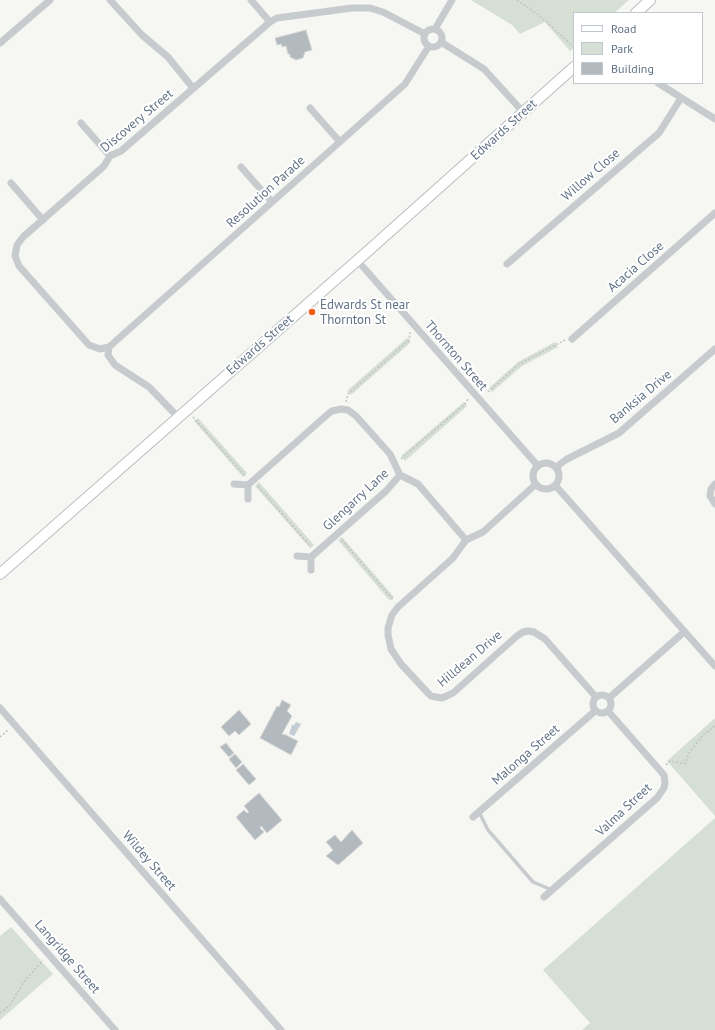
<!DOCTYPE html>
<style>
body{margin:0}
#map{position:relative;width:715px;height:1030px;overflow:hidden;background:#f6f6f2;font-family:"PT Sans",sans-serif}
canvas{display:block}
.legend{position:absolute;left:573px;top:12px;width:130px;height:72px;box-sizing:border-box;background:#fff;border:1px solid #c0c7cf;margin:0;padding:5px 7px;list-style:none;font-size:12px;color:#627386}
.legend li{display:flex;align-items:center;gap:8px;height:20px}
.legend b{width:20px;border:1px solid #c0c7cf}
</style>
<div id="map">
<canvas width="715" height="1030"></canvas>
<ul class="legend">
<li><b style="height:5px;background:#fff"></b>Road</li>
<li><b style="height:11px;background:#d6dfd3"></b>Park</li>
<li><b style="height:11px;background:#b2b9bf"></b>Building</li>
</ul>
</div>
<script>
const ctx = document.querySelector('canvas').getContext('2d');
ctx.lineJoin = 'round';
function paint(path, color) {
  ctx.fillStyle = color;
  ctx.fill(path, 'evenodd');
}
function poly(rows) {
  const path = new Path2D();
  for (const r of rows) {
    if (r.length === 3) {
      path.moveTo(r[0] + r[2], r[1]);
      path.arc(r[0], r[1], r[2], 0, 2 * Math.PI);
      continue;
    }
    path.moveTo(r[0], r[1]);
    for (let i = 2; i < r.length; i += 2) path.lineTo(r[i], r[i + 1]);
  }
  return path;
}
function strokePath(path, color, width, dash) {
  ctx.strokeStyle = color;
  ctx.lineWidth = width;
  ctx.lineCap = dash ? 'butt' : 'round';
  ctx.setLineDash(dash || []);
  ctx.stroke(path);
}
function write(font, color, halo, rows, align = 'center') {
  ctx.font = font + ' "PT Sans",sans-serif';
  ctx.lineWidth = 4;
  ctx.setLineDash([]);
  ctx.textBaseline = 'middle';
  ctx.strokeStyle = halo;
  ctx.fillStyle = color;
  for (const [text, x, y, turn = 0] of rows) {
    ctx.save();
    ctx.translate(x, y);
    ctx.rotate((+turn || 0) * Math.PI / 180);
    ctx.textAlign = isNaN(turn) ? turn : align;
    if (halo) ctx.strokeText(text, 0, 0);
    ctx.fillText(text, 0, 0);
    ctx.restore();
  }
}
const green = poly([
 [471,0,629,0,614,13,574,13,574,48,570,51,545,22,520,34,512,25],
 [407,338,411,342,351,395,347,391],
 [555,342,558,347,522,366,492,392,489,388,518,362],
 [464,402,467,406,405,461,401,456],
 [198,418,247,473,243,477,194,421],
 [259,482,314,545,310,548,255,486],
 [342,537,394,597,390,601,338,540],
 [715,718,715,816,667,761],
 [715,818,715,1030,582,1030,590,1023,543,970],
 [11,927,53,974,0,1020,0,936]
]);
const water = poly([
 [296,722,301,724,294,736,289,734,292,725,294,725]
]);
const building = poly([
 [306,30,312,50,305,52,303,58,296,60,290,57,290,54,288,54,286,46,282,47,281,44,277,45,275,38,306,30],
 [282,700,291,705,287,711,292,716,282,734,283,735,284,734,298,741,291,755,260,738,277,706,279,707,282,700],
 [239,710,251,724,239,735,235,731,229,736,221,727,239,710],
 [226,743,234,753,229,757,220,747,226,743],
 [235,754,242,762,236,768,229,759,235,754],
 [243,764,256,779,249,785,236,770,243,764],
 [259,793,282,820,267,833,261,826,260,828,264,832,255,840,236,817,244,810,247,813,249,812,244,806,259,793],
 [352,830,363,843,338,865,326,856,333,850,326,842,335,835,341,842,352,830]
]);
const path = poly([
 [517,0,540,16,574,47],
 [488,392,519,364,565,340],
 [346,402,348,394,409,340,410,332],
 [193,417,246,477],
 [401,459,465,404,468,399],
 [258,486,311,547],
 [342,540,394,601],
 [0,737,9,729],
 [666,765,670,761,685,764,689,753,703,735,715,726],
 [0,1013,9,1006,24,982,43,960]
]);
const service = poly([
 [479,812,488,830,533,882,552,890]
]);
const minor = poly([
 [110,0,142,35,168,57,193,88],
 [251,0,270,22],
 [433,38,9],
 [435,29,452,0],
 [441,42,484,69,524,113],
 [0,43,50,0],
 [658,83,715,119],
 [310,108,340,142],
 [81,123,110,156],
 [241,167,272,202],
 [11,183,43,220],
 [357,260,538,466],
 [507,264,659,133,681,98],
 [572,339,715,213],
 [109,347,405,84,429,46],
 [178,417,149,387,115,365,108,355,109,347,100,349,89,345,19,266,15,256,17,245,23,237,104,166,110,156,121,151,270,22,277,18,352,8,370,8,383,12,425,34],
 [546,476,13],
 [557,468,560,464,567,459,619,433,715,349],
 [400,475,418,484,466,540],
 [234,484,248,485,248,499],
 [536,484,483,532,466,540,453,558,398,607,392,615,388,628,388,635,391,649,401,664,427,692,431,696,442,698,453,693,517,636,523,632,528,631,534,632,545,639,596,697],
 [715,484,711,489,710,496,715,504],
 [248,485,328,414,332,411,341,409,348,410,356,416,390,454,400,475],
 [555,485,715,666],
 [297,556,311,557,311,570],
 [311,557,386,491,400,475],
 [602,704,9],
 [609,698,684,632],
 [0,708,281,1030],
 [473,817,595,711],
 [544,897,657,798,664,788,665,783,664,775,608,711],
 [0,899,115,1030]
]);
const secondary = poly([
 [636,13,650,0],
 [0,574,368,251,574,67]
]);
const markers = [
 [312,312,4,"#f45b15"]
];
const streetNames = [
 ["Discovery Street",137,121,-40],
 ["Edwards Street",504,130,-42],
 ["Willow Close",591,175,-41],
 ["Resolution Parade",266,192,-42],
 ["Acacia Close",636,267,-41],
 ["Edwards Street",260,345,-41],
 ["Thornton Street",456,356,49],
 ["Banksia Drive",641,397,-40],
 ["Glengarry Lane",356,500,-43],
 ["Hilldean Drive",470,659,-40],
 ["Malonga Street",526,755,-41],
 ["Valma Street",624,810,-43],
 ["Wildey Street",149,861,49],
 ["Langridge Street",67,957,49]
];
const poiNames = [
 ["Edwards St near",320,305],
 ["Thornton St",320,320]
];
paint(green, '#d6dfd3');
paint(water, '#c3cdd3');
paint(building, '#b2b9bf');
strokePath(building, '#d7d8d5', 1);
strokePath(secondary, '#b9bec3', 12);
strokePath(path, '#c0c2c4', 1.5, [2, 2]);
strokePath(service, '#c8cbce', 3.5);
strokePath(minor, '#c8cbce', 7);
strokePath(secondary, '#fff', 10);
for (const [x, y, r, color] of markers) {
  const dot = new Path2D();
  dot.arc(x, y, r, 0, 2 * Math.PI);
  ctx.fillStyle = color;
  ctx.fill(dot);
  strokePath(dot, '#fff', 1.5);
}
write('13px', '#627386', '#fff', streetNames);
write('13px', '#627386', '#fff', poiNames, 'left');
</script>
